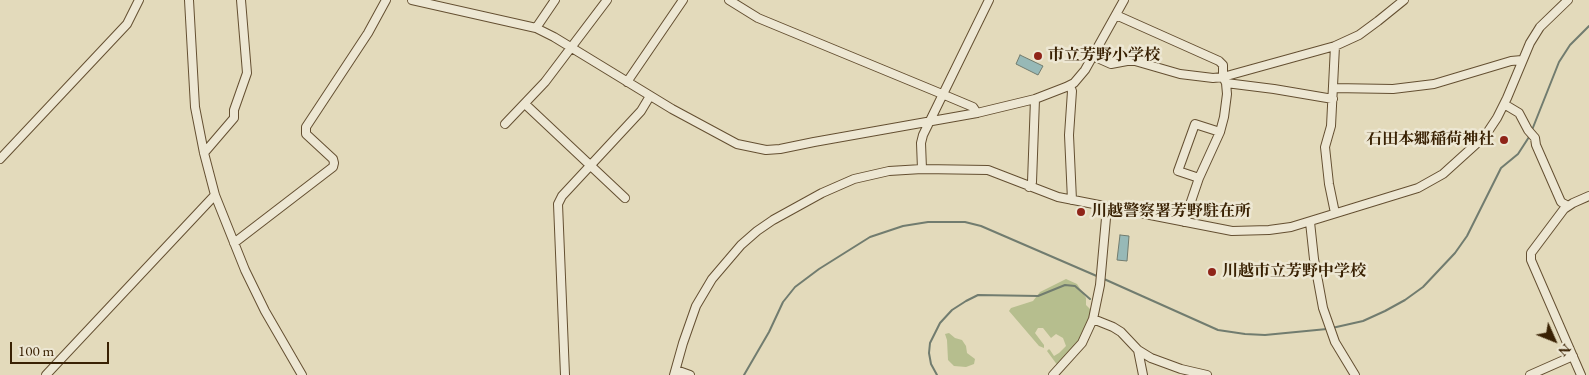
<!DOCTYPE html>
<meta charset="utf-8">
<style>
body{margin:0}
#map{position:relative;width:1589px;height:375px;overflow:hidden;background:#e3dabb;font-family:"EB Garamond",serif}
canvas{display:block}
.north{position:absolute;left:1529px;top:315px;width:50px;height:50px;-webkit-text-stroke:4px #ede7d3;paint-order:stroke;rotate:134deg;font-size:14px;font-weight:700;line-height:20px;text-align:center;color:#392103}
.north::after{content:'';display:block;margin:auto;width:18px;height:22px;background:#392103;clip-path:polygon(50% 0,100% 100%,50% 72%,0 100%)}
.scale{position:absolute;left:10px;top:342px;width:99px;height:22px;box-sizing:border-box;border:2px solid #392103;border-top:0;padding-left:6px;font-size:15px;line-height:18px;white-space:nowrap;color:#392103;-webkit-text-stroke:4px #ede7d3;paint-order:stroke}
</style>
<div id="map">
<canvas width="1589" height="375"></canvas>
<div class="north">N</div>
<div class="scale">100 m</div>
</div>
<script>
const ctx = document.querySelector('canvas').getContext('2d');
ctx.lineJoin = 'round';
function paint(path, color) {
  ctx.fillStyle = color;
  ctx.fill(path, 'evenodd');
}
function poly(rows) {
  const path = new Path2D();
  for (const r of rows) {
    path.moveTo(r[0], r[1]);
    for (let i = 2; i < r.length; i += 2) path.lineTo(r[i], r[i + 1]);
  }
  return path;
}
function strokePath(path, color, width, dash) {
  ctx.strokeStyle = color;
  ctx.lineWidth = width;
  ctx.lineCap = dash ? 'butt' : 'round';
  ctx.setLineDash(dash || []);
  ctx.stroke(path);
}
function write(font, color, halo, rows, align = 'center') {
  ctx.font = font + ' "EB Garamond","Noto Serif JP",serif';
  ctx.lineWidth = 5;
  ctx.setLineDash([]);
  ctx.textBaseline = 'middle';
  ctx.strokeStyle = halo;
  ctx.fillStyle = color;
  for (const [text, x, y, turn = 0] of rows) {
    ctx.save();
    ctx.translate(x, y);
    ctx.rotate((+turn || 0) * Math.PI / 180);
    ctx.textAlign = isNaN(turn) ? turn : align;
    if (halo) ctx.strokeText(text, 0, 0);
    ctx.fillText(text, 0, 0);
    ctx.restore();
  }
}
const green = poly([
 [1066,279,1077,284,1086,298,1086,305,1090,309,1090,315,1077,343,1065,355,1061,364,1058,366,1047,351,1049,349,1050,350,1054,356,1059,353,1066,346,1063,338,1056,334,1051,338,1043,328,1038,328,1035,333,1044,345,1044,348,1039,346,1009,311,1011,308,1033,301,1040,292],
 [949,333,955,338,962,340,966,346,967,353,975,359,974,364,966,367,954,366,948,360,947,340,945,334]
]);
const water = poly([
 [1020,55,1043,66,1038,75,1016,64,1020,55],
 [1120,235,1129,236,1127,261,1117,260,1120,235]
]);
const stream = poly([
 [1532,130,1559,62,1570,45,1589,26],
 [1104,279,1218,330,1245,334,1265,335,1327,329],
 [1332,328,1363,321,1385,311,1405,300,1423,287,1455,253,1467,236,1501,168,1518,154,1529,137],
 [744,375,769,332,783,302,795,287,819,269,870,237,903,226,928,222,965,222,981,226,1099,277],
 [937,375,931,364,929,353,930,343,940,323,952,310,966,301,978,295,1038,296,1065,285,1075,286,1090,299]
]);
const minor = poly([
 [189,0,195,107,204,153,215,195,245,270,265,311,302,375],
 [412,0,536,28,554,37,672,109,737,144,766,150,780,149,814,142,977,113,1035,99,1066,87,1074,83,1085,70,1124,0],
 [729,0,758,18,942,94,973,107,977,113],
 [1116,15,1219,61,1223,65,1223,77,1226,83,1227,94,1224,117,1220,132,1199,178,1184,222],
 [536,28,555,0],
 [1093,56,1111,64,1127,61,1135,61,1180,74,1213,78,1223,77,1335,46,1359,35,1378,21,1404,0],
 [627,82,683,0],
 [1226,83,1274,89,1333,99],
 [1070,86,1072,91,1069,135,1072,200],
 [1333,88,1393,89,1434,84,1511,61,1522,60],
 [525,104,625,198],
 [1504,104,1519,113,1528,130,1535,138,1536,145,1561,202,1568,206],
 [505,124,545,82,607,0],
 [204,153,234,118,234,110,247,73,241,0],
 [0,159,127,24,139,0],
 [922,169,921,143,923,135,989,0],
 [1199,178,1178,171,1195,124,1220,132],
 [1029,187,1032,182,1035,99],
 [1335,213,1329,184,1325,147,1331,126,1335,46],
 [1310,222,1314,259,1323,308,1335,342,1355,375],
 [234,243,333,167,334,163,333,159,306,134,306,127,368,33,386,0],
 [1093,319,1113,327,1121,332,1138,350,1151,358,1181,369,1207,375],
 [1138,350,1143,375],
 [676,370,690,375],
 [46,375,215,195],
 [565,375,558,204,562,196,641,111,650,96],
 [674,375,683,343,696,306,712,279,741,245,757,231,773,220,822,193,854,179,889,171,922,169,988,170,1058,197,1232,231,1269,230,1291,227,1418,188,1443,174,1485,136,1497,118,1507,98,1530,43,1540,27,1568,0],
 [1053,375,1082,343,1093,319,1100,285,1107,207],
 [1530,375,1573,356],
 [1581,375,1531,260,1531,253,1564,209,1573,203,1589,196]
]);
const markers = [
 [1038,56,5,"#8f2418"],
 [1504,140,5,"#8f2418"],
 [1081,212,5,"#8f2418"],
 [1212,272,5,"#8f2418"]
];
const poiNames = [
 ["市立芳野小学校",1048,56],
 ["石田本郷稲荷神社",1494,140,"right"],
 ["川越警察署芳野駐在所",1091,212],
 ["川越市立芳野中学校",1222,272]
];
paint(green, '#b6be8e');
paint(water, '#97b9b7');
strokePath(water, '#717c6f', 1);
strokePath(stream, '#717c6f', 2);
strokePath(minor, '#644f31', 10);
strokePath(minor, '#ede7d3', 8);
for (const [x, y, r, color] of markers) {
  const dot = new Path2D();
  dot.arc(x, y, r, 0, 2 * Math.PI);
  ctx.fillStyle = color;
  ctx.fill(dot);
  strokePath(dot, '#ede7d3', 2);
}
write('bold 16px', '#392103', '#ede7d3', poiNames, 'left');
</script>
